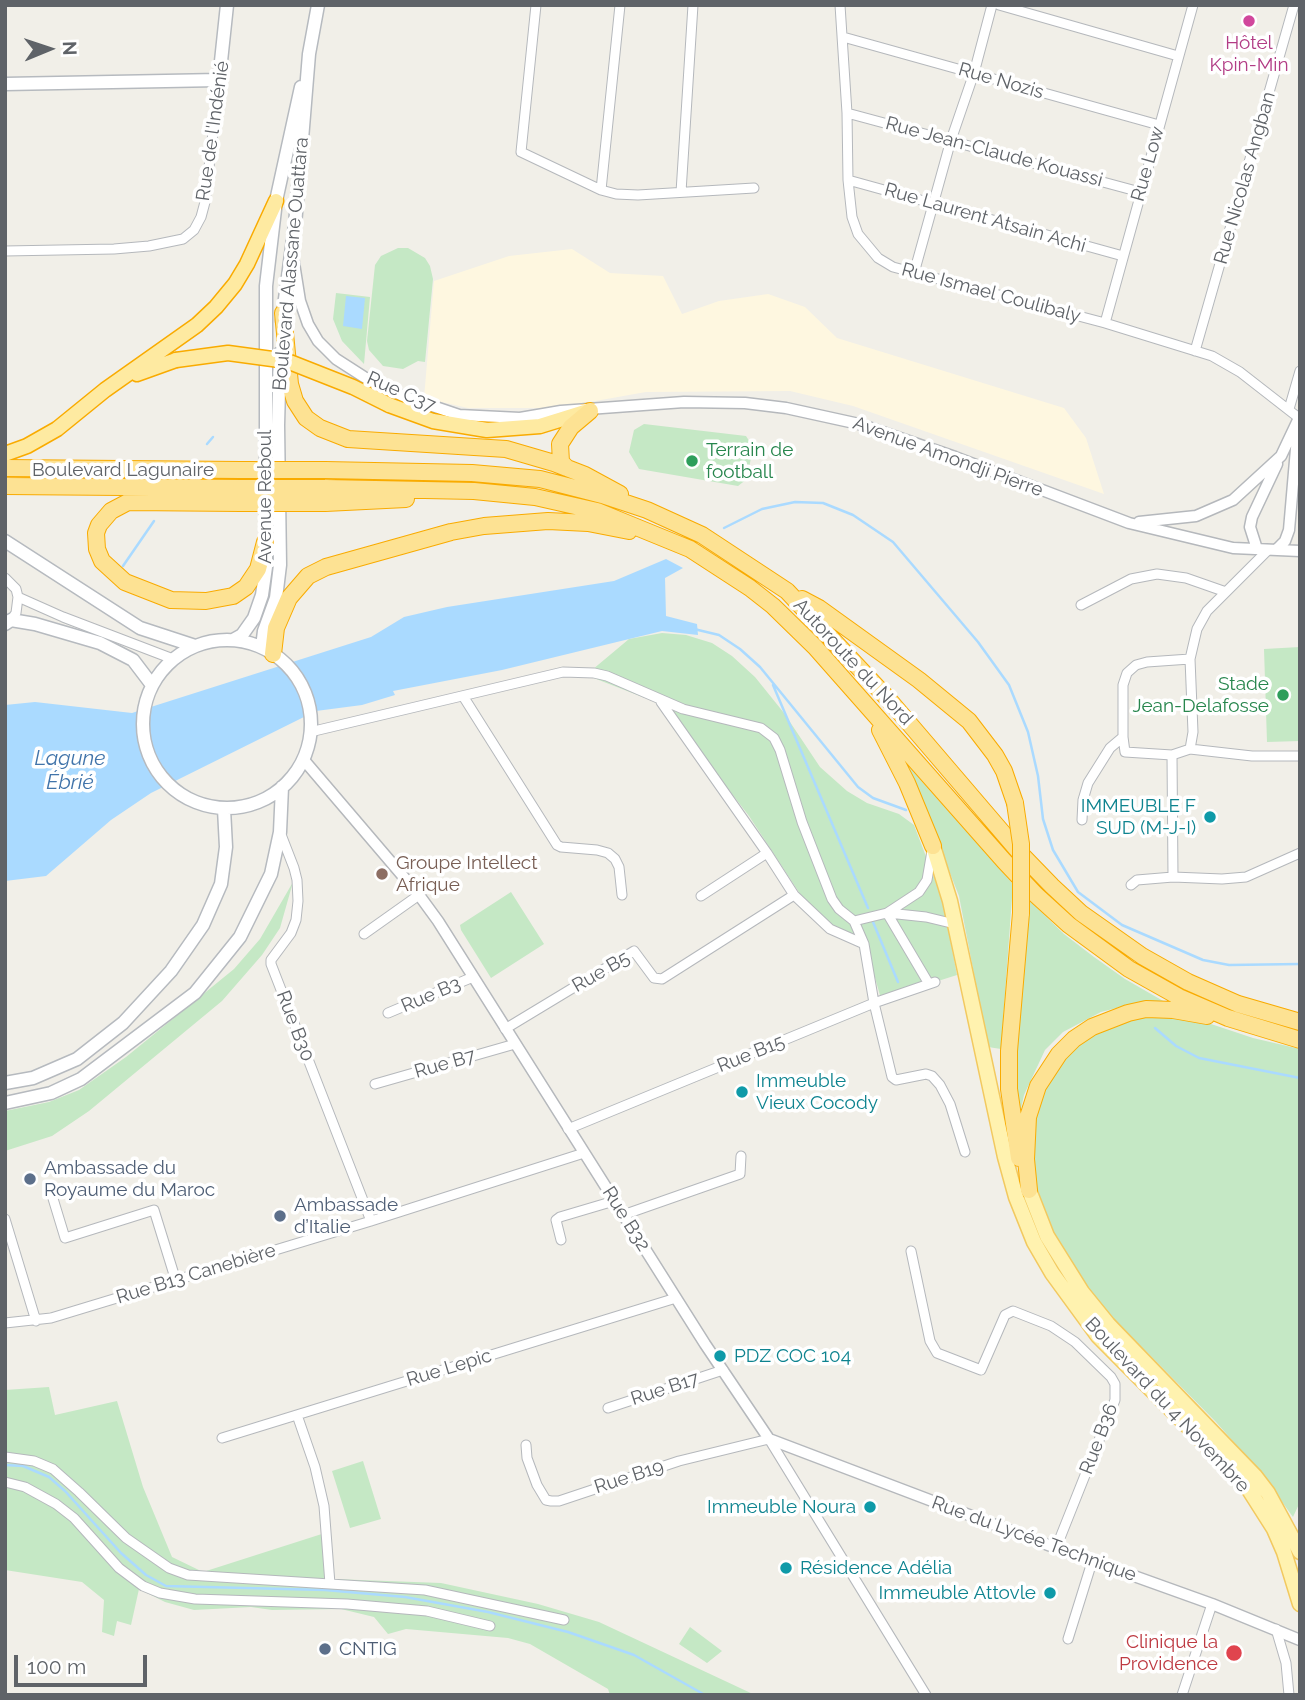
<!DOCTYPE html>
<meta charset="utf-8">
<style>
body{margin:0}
#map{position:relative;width:1305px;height:1700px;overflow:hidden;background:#f1efe8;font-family:Raleway,sans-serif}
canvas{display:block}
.frame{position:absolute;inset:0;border:7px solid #5f6368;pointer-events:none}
.north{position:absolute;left:14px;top:14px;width:70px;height:70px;-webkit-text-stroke:5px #fff;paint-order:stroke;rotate:88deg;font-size:19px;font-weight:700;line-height:28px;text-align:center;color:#5f6368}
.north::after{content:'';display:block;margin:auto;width:24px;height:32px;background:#5f6368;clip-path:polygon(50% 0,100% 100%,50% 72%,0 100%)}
.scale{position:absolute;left:14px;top:1655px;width:133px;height:32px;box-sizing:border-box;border:4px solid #5f6368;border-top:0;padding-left:9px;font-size:21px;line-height:24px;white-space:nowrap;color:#5f6368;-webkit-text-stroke:5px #fff;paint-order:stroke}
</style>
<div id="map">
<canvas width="1305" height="1700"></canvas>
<div class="frame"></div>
<div class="north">N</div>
<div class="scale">100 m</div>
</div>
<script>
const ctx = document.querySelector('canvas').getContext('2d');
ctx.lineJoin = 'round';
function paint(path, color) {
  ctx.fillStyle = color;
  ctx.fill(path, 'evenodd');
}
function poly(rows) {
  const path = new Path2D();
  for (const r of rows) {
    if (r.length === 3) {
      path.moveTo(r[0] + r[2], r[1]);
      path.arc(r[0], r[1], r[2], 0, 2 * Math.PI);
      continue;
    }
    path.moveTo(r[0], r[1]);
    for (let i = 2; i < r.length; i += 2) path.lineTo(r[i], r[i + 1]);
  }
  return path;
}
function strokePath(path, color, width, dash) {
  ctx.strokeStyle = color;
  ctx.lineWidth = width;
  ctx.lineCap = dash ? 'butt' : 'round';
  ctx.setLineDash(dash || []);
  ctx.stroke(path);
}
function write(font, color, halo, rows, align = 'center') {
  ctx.font = font + ' Raleway,sans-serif';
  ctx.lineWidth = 7;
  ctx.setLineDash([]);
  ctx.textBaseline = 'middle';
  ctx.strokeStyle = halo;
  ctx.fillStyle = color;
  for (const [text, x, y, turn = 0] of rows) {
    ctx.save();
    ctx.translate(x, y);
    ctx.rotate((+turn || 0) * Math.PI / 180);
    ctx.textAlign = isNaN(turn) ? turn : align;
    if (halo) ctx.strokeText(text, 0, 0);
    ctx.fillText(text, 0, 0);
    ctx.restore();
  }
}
const commercial = poly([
 [572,249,610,273,663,276,682,314,719,301,768,294,805,307,837,338,1064,408,1086,438,1104,494,853,406,790,391,646,392,556,408,468,408,424,398,434,281,509,256]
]);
const green = poly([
 [398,248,408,248,425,258,430,266,433,279,425,362,418,361,403,369,383,366,369,350,367,341,375,265,381,256],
 [336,293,370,297,364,364,342,341,333,319],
 [644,424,746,436,753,447,747,479,738,486,639,469,629,452,634,430],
 [662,633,686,635,712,643,732,656,755,677,784,713,820,767,847,791,867,803,899,814,914,825,943,901,957,975,881,999,866,946,834,927,802,897,749,816,663,705,586,675,629,639],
 [1300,647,1300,741,1267,742,1264,649],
 [908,766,1013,884,1001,1049,988,1047,959,896],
 [293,882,280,928,262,955,222,1001,89,1111,52,1136,5,1151,5,1111,49,1102,79,1090,126,1057,234,969,260,939],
 [511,892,544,944,491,978,461,930,460,925],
 [1029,900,1064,934,1094,957,1125,979,1165,1002,1140,1002,1101,1012,1063,1032,1045,1050,1024,1095,1020,1113,1017,1089,1017,1051],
 [1147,1015,1202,1021,1253,1038,1300,1049,1300,1502,1293,1517,1261,1473,1216,1422,1114,1319,1088,1289,1054,1233,1037,1190,1033,1161,1034,1116,1038,1099,1060,1061,1095,1031],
 [49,1387,55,1415,117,1401,143,1487,172,1557,203,1572,328,1532,333,1579,441,1583,538,1604,599,1622,755,1695,610,1695,608,1689,530,1644,508,1638,406,1629,388,1634,374,1617,341,1609,272,1610,251,1607,194,1610,165,1602,139,1589,131,1625,117,1621,114,1636,102,1632,104,1600,82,1582,5,1570,5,1390],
 [363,1461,381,1519,350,1528,332,1471],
 [690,1627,722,1651,707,1663,679,1644]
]);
const water = poly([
 [346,296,365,298,362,329,343,326],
 [666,559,683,568,665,578,666,616,697,624,698,635,662,631,502,670,393,691,395,695,362,705,316,711,151,793,111,820,46,876,5,881,5,705,35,702,132,713,371,637,404,617,447,607,614,581]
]);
const stream = poly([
 [207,444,213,437],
 [724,528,762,509,795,502,823,503,853,515,893,542,978,642,1009,685,1028,732,1038,776,1043,819,1053,850,1078,892,1122,925,1203,960,1229,965,1300,964],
 [123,566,154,521],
 [694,629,719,635,740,649,760,667,858,787,873,798,906,810],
 [773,685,868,908],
 [873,922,898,982],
 [1155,1028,1176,1046,1199,1058,1300,1078],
 [5,1465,23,1466,49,1477,65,1491,121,1553,146,1575,166,1586,325,1590,405,1597,488,1612,568,1632,634,1655,705,1695]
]);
const minor = poly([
 [536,5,521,152,601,190,616,194,638,195,754,188],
 [840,5,847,113,848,180,852,217,858,234,878,258,893,267,1105,323,1212,356,1240,372,1299,418],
 [999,5,1178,56],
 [843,37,1159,125],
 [847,113,1140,192],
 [848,180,1123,256],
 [601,190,620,5],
 [681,192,693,5],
 [5,251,114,249,149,246,183,239,194,230,201,217,205,202,219,80],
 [914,273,951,140,974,73,992,5],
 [1105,323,1193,5],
 [1195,351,1294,5],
 [1289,409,1300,371],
 [5,578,16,589,18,597,16,613,11,620],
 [18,597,63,617,173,659],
 [1081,605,1131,579,1157,574,1186,578,1226,592],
 [463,696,557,845,561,847,597,850,608,853,615,859,619,867,622,895],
 [661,702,767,853,794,895,830,929,864,944],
 [310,732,563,672,594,673,607,676,683,709,761,728,774,738,780,750,802,822,832,899,839,909,854,921,887,913,919,892,927,880,932,851],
 [1190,749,1252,756,1300,756],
 [1172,755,1125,752,1123,737,1123,685,1127,673,1136,665,1147,662,1190,659],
 [1082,820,1083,800,1088,783,1110,748,1123,737],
 [280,832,294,868,297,880,298,901,296,920,291,933,271,960,271,964,371,1221],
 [1173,877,1172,755,1190,749,1193,732,1190,659,1197,629,1207,611,1267,551],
 [1131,885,1137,880,1173,877,1222,879,1246,877,1300,853],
 [701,896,767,853],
 [887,913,929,984],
 [888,913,926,917,955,924],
 [854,921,864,944,874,1003,892,1077,896,1080,926,1074,932,1076,940,1085,950,1104,965,1152],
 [364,934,419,895],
 [388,1013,473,977],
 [505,1029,634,951,654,978,662,979,794,895],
 [375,1084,515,1044],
 [568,1129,874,1003,935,982],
 [51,1192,65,1238,154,1210,176,1281],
 [623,1215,740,1174,741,1156],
 [5,1219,36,1321],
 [561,1240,556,1220,560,1217,614,1201],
 [911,1251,930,1341,937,1353,981,1370,1005,1315,1013,1311,1051,1326,1075,1342,1111,1377,1115,1384,1115,1400,1056,1548],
 [5,1323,51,1318,371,1221,584,1153],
 [608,1408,723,1370],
 [297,1415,315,1467,324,1506,330,1584],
 [222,1438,676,1298],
 [526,1445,527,1458,537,1485,546,1500,551,1501,559,1501,679,1461,769,1439,926,1695],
 [5,1457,34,1461,53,1469,79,1492,126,1538,169,1568,188,1575,425,1590,564,1620],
 [5,1482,25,1487,56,1504,74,1518,119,1568,143,1586,160,1593,195,1599,347,1604,427,1611,490,1626],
 [1276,1629,1286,1663,1289,1695],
 [1068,1639,1092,1562],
 [1182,1695,1212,1604]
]);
const tertiary = poly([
 [293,257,300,301,308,324,318,341,336,359,364,377,403,396,459,415,520,418,561,411,684,402,745,403,786,408,859,424,955,457,1129,523,1233,548,1300,551],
 [1139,522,1196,516,1233,500,1281,456,1299,418],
 [1257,549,1250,527,1252,517,1277,464],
 [1276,550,1285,541,1289,530,1298,426],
 [303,759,419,895,438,921,705,1344,769,1439,1056,1548,1212,1604,1300,1640]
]);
const secondary = poly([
 [5,84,219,80,227,5],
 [282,321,295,225,309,54,318,5],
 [5,541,140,628,195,646],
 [5,624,11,620,35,624,100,643,133,660,152,685],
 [227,724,84],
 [233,640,242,635,254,618,262,595,266,567,266,286,276,201,301,87],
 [262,647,264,631,276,598,280,565,278,425,280,353],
 [5,1083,33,1078,77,1059,123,1023,171,971,203,925,221,884,226,847,224,809],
 [5,1103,51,1093,81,1079,195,993,240,937,271,874,280,832,282,787]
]);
const primary = poly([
 [933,846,950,901,1005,1157,1016,1197,1034,1242,1052,1273,1098,1336,1246,1485,1274,1529,1284,1552,1300,1604],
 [1029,1190,1047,1236,1082,1292,1108,1324,1255,1476,1268,1493,1300,1552]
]);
const trunk = poly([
 [137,374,176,360],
 [389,405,433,421,487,430,540,426,585,412],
 [5,454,27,446,57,429,105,390,197,325,216,307,235,284,247,264,276,201]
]);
const motorway = poly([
 [283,313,290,384,295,401,306,418,320,428,348,439,506,449,554,463,585,475,620,494],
 [5,468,241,470],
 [567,468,561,462,560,444,571,427,590,411],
 [325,470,472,473,540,479,602,495,647,510,702,535,787,591,890,701,1020,853,1052,886,1081,913,1142,956,1188,982,1238,1004,1300,1022],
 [5,486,241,488],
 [325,488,474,491,535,497,597,511,690,549,750,588,773,606,815,647,1004,861,1036,895,1069,925,1129,969,1179,997,1228,1018,1300,1040],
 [241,503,128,502,111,511,99,525,96,533,97,549,102,561,125,582,171,600,206,601,233,596,246,587,258,569,265,542],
 [325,503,406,499],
 [802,599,819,608,919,680,969,721,995,755,1004,771,1015,803],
 [273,654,276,628,289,598,308,576,326,567,451,532,484,526,548,521,588,523,629,531],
 [880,730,907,783,933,846],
 [1019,1158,1009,1089,1009,1051,1021,913],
 [1029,1190,1026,1159,1028,1117,1038,1086,1059,1054,1074,1039,1092,1027,1128,1013,1146,1009,1173,1010,1207,1016]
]);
const trunkBridge = poly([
 [176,360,228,353,287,361,353,387,389,405]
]);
const motorwayBridge = poly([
 [241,470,325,470],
 [241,488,325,488],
 [241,503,325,503],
 [1015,803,1021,844,1021,913]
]);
const markers = [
 [1249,21,7,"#d1479c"],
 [692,461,7,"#2e9e5b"],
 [1283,695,7,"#2e9e5b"],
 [1210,817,7,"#0f9aa8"],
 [382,874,7,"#8d6e63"],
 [742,1092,7,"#0f9aa8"],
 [30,1179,7,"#5c6f8a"],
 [280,1216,7,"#5c6f8a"],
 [720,1356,7,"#0f9aa8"],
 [870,1507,7,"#0f9aa8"],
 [786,1568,7,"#0f9aa8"],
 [1050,1593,7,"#0f9aa8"],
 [325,1649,7,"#5c6f8a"],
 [1234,1653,9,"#e0444e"]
];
const hotelNames = [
 ["Hôtel",1249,43],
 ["Kpin-Min",1249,65]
];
const streetNames = [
 ["Rue Nozis",1001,81,16],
 ["Rue de l'Indénié",213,131,-82],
 ["Rue Jean-Claude Kouassi",994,152,15],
 ["Rue Low",1148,164,-74],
 ["Rue Nicolas Angban",1245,178,-74],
 ["Rue Laurent Atsain Achi",985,218,16],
 ["Boulevard Alassane Ouattara",291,264,-85],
 ["Rue Ismael Coulibaly",991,293,15],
 ["Rue C37",401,392,24],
 ["Avenue Amondji Pierre",948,457,20],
 ["Boulevard Lagunaire",123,470],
 ["Avenue Reboul",265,497,-90],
 ["Autoroute du Nord",853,662,47],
 ["Rue B5",601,972,-30],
 ["Rue B3",431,995,-23],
 ["Rue B30",295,1026,69],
 ["Rue B15",751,1054,-22],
 ["Rue B7",445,1064,-16],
 ["Rue B32",626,1219,58],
 ["Rue B13 Canebière",196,1274,-17],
 ["Rue Lepic",449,1368,-17],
 ["Rue B17",665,1389,-18],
 ["Boulevard du 4 Novembre",1167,1405,47],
 ["Rue B36",1099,1439,-69],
 ["Rue B19",629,1477,-18],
 ["Rue du Lycée Technique",1034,1539,20]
];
const leisureNames = [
 ["Terrain de",706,450],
 ["football",706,472],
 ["Stade",1269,684,"right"],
 ["Jean-Delafosse",1269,706,"right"]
];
const cultureNames = [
 ["IMMEUBLE F",1196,806],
 ["SUD (M-J-I)",1196,828],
 ["Immeuble",756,1081,"left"],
 ["Vieux Cocody",756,1103,"left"],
 ["PDZ COC 104",734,1356,"left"],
 ["Immeuble Noura",856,1507],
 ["Résidence Adélia",800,1568,"left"],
 ["Immeuble Attovle",1036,1593]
];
const educationNames = [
 ["Groupe Intellect",396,863],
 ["Afrique",396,885]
];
const serviceNames = [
 ["Ambassade du",44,1168],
 ["Royaume du Maroc",44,1190],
 ["Ambassade",294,1205],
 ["d’Italie",294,1227],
 ["CNTIG",339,1649]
];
const healthNames = [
 ["Clinique la",1218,1642],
 ["Providence",1218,1664]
];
const waterNames = [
 ["Lagune",70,759],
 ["Ébrié",70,783]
];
paint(commercial, '#fef7e0');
paint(green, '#c5e8c5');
paint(water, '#aadaff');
strokePath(stream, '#aadaff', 2.5);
strokePath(minor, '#b5b8bc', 11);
strokePath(tertiary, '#b5b8bc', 13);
strokePath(secondary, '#b6babf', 15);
strokePath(primary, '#f2c960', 17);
strokePath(trunk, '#f9ab00', 17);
strokePath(motorway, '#f9ab00', 18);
strokePath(minor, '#fff', 9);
strokePath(tertiary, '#fff', 10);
strokePath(secondary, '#fff', 12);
strokePath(primary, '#fff2af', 14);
strokePath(trunk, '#feeaa1', 14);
strokePath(motorway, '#fde293', 16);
strokePath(trunkBridge, '#f9ab00', 17, []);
strokePath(motorwayBridge, '#f9ab00', 18, []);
strokePath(trunkBridge, '#feeaa1', 14);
strokePath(motorwayBridge, '#fde293', 16);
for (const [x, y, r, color] of markers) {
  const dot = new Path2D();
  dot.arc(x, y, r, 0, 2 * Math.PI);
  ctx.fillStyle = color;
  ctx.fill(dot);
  strokePath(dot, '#fff', 2.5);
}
write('19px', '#b23c85', '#fff', hotelNames);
write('19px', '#5f6368', '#fff', streetNames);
write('19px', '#27864d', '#fff', leisureNames, 'left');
write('19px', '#0d838f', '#fff', cultureNames, 'right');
write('19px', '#785e54', '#fff', educationNames, 'left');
write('19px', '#4e5e75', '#fff', serviceNames, 'left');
write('19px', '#be3a42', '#fff', healthNames, 'right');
write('italic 21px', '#4174aa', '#fff', waterNames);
</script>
